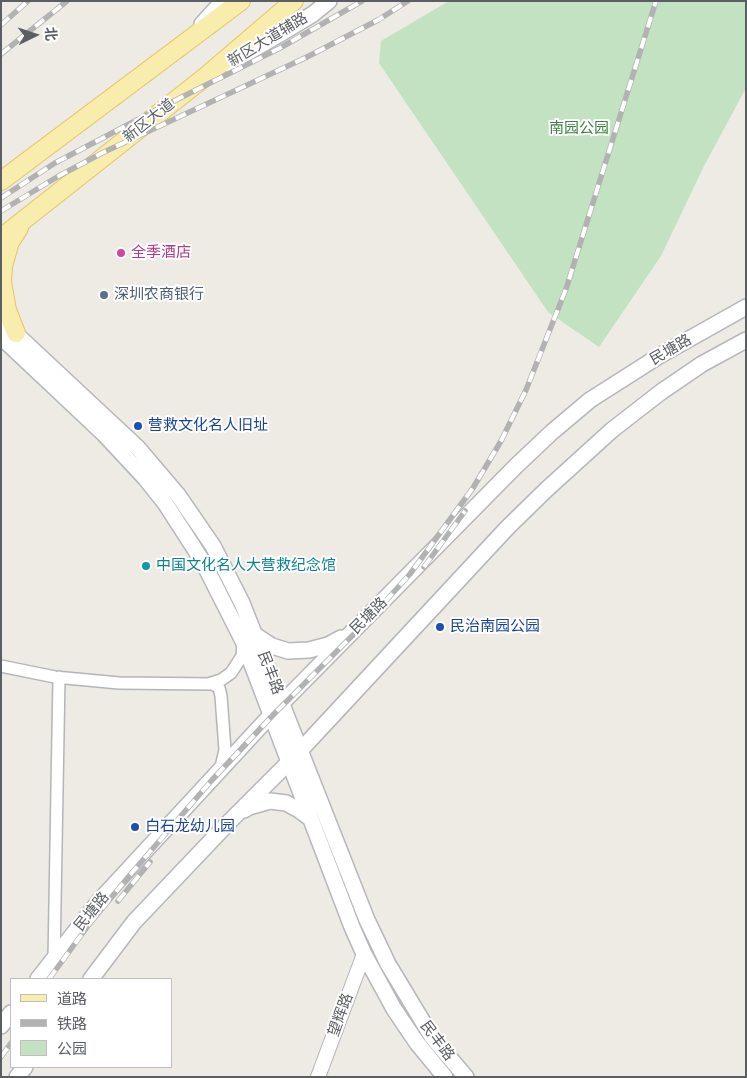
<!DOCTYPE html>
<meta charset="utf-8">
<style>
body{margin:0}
#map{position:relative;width:747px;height:1078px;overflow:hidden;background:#edebe3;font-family:"Fira Sans Condensed","Noto Sans SC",sans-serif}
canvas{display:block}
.frame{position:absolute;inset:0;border:2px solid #5b5e63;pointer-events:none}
.legend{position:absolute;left:10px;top:978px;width:162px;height:90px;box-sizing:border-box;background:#fff;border:1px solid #bdbfc1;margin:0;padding:6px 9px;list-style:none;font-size:15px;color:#5b5e63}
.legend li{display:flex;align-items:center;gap:10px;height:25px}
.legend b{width:25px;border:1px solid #bdbfc1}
.north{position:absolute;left:10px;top:10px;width:50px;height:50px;-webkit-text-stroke:4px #fff;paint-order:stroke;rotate:86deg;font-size:14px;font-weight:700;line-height:20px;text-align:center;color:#5b5e63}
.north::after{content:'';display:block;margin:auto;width:18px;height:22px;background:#5b5e63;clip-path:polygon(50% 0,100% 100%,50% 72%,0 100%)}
</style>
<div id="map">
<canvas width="747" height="1078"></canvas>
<div class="frame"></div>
<ul class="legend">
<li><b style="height:6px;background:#f8edad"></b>道路</li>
<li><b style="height:6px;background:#b2b2b3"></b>铁路</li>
<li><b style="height:14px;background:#c2e2c2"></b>公园</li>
</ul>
<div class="north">北</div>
</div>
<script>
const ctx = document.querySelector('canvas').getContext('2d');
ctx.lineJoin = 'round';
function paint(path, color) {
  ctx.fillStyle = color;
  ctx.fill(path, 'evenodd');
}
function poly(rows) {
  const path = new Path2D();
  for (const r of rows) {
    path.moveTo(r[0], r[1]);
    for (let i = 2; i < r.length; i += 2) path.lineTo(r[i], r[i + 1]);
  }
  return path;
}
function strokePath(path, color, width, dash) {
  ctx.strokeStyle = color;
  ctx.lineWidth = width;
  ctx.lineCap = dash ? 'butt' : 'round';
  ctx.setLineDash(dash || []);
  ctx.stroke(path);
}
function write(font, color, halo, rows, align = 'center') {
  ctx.font = font + ' "Fira Sans Condensed","Noto Sans SC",sans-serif';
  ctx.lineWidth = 4;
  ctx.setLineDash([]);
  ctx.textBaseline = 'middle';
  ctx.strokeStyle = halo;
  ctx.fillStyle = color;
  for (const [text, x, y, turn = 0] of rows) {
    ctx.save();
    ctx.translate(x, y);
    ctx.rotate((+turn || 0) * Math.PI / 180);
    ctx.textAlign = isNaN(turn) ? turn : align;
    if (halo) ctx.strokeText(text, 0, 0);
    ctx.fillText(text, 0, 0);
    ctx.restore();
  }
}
const green = poly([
 [449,1,746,1,746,88,704,166,661,256,599,347,548,312,379,63,381,41]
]);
const minor = poly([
 [1,666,55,677,119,683,213,684,219,688,221,696,225,750,221,767],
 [208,684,221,680,231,673,242,656,243,643],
 [54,959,59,677]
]);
const tertiary = poly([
 [318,1077,364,954]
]);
const secondary = poly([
 [202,24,223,1],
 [228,64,280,34,313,14,329,1],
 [1,320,138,448,178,495,213,546,242,603,367,920,388,964,432,1037,466,1077],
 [1,337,104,434,145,478,165,503,203,562,243,641,352,927,364,954,394,1009,417,1043,445,1077],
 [255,635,272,646,288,651,309,650,328,645,341,638],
 [244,810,249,807,270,801,286,803,299,810,311,819],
 [38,979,100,900,282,703,516,466,552,432,590,400,659,356,746,307],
 [91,979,134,922,231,820,296,755,508,527,547,489,612,430,661,392,702,364,746,340],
 [1,1026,11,1013],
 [17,1077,25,1067]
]);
const primary = poly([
 [1,181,241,1],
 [1,238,205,77,294,1],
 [16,333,7,310,2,282,3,266,10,242,19,228]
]);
const rail = poly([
 [1,25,28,1],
 [1,54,67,1],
 [1,198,55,163,154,111,280,48,362,1],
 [1,211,57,177,102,153,307,57,378,20,408,1],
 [424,567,465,511],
 [118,901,150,862],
 [49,979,90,923,130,875,212,780,274,714,372,616,410,574,473,488,501,441,526,390,566,289,656,1],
 [1,1057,11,1043]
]);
const markers = [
 [121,253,5,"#d1479c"],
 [104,295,5,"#5c6f8a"],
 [138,426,5,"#1a4fb4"],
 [146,566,5,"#0f9aa8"],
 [440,627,5,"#1a4fb4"],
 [135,827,5,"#1a4fb4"]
];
const streetNames = [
 ["新区大道辅路",268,40,-31],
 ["新区大道",149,121,-38],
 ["民塘路",671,350,-30],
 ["民塘路",369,616,-45],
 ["民丰路",270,673,69],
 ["民塘路",92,912,-51],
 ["望辉路",341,1015,-70],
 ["民丰路",437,1041,53]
];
const parkNames = [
 ["南园公园",579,129]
];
const hotelNames = [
 ["全季酒店",131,253]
];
const serviceNames = [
 ["深圳农商银行",114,295]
];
const transitNames = [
 ["营救文化名人旧址",148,426],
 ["民治南园公园",450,627],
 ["白石龙幼儿园",145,827]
];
const cultureNames = [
 ["中国文化名人大营救纪念馆",156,566]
];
paint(green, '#c2e2c2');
strokePath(minor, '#b4b5b9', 14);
strokePath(tertiary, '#b4b5b9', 16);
strokePath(secondary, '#b5b7bc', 18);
strokePath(primary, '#e5c464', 20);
strokePath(minor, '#fff', 11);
strokePath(tertiary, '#fff', 14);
strokePath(secondary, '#fff', 15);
strokePath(primary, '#f8edad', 18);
strokePath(rail, '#b2b2b3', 5.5);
strokePath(rail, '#fff', 4, [11]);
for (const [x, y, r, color] of markers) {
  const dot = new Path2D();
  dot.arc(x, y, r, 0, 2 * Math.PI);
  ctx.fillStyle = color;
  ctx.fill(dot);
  strokePath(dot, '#fff', 2);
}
write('15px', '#5b5e63', '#fff', streetNames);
write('15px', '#3c8141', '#fff', parkNames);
write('15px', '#b23c85', '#fff', hotelNames, 'left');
write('15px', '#4e5e75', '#fff', serviceNames, 'left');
write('15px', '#164399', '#fff', transitNames, 'left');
write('15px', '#0d838f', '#fff', cultureNames, 'left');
</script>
